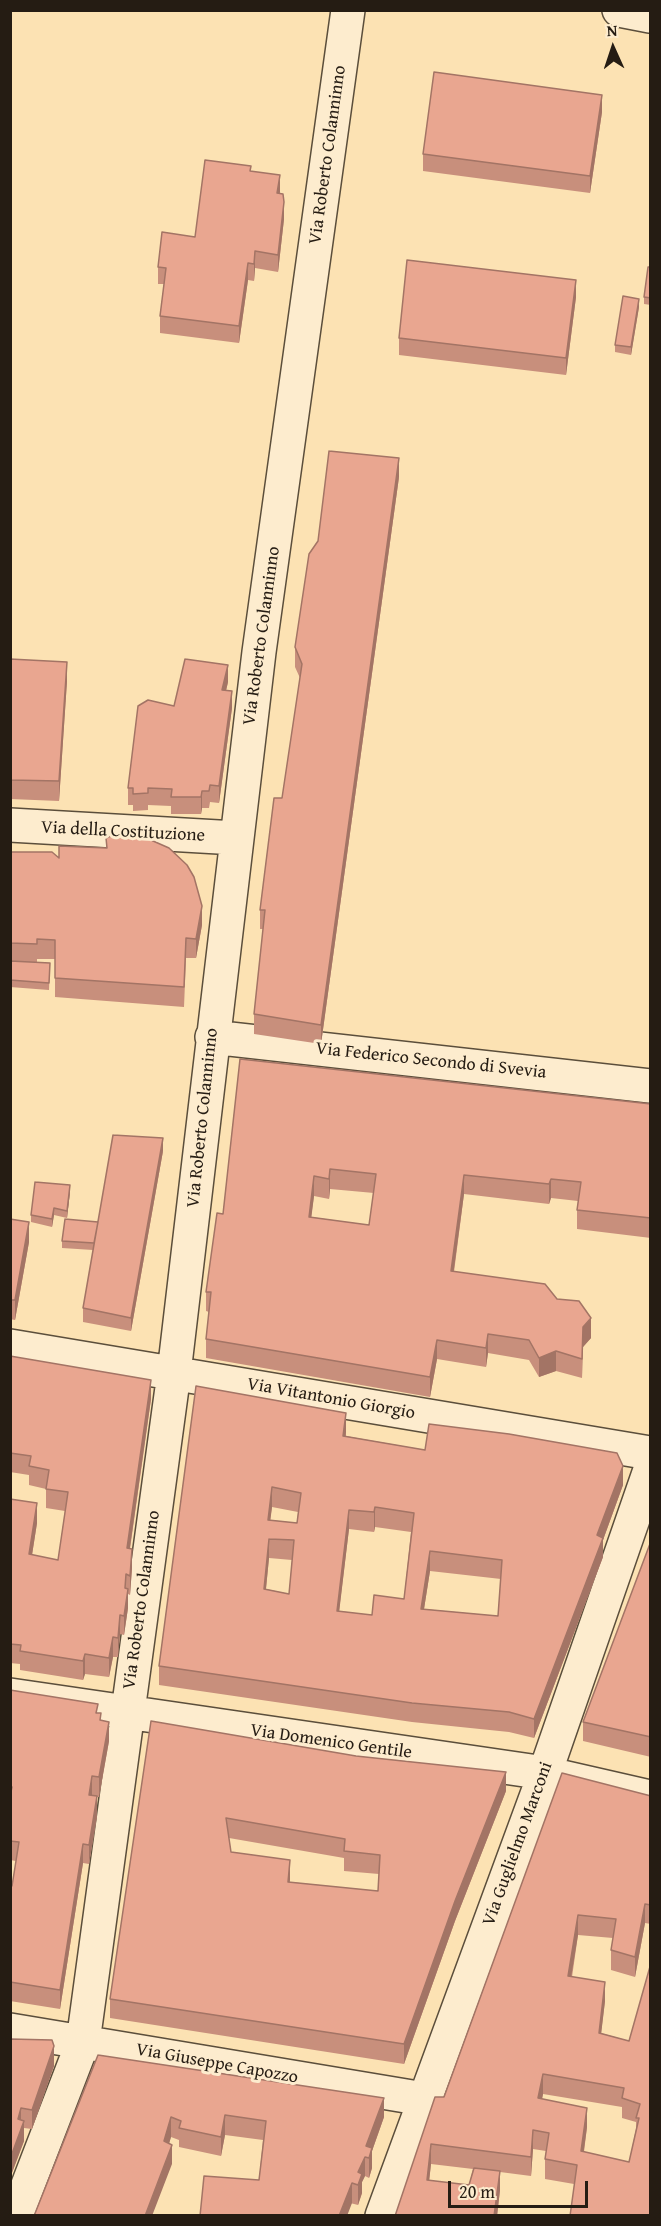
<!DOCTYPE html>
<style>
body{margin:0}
#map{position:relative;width:661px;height:2226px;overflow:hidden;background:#fce2b3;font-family:"Gentium Book Plus",serif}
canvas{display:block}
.frame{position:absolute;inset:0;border:12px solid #251c13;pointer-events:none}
.north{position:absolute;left:583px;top:18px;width:60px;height:60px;-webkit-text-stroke:4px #fdecce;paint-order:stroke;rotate:357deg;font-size:16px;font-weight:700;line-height:24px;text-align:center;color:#251c13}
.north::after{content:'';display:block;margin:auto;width:21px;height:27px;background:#251c13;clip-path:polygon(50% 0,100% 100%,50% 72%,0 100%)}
.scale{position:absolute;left:448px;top:2181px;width:140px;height:27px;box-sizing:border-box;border:3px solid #251c13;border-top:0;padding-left:8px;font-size:18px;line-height:21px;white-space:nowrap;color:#251c13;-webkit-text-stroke:4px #fdecce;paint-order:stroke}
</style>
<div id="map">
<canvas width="661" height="2226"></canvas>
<div class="frame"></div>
<div class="north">N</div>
<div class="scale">20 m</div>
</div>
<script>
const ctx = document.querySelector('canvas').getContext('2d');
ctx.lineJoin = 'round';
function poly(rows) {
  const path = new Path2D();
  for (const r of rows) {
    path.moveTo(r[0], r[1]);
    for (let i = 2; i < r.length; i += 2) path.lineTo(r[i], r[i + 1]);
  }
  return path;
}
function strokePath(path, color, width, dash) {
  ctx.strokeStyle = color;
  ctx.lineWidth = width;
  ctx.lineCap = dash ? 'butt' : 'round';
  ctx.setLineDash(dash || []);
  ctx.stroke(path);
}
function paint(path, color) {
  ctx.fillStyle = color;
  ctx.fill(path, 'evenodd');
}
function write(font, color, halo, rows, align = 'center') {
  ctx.font = font + ' "Gentium Book Plus",serif';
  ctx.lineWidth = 6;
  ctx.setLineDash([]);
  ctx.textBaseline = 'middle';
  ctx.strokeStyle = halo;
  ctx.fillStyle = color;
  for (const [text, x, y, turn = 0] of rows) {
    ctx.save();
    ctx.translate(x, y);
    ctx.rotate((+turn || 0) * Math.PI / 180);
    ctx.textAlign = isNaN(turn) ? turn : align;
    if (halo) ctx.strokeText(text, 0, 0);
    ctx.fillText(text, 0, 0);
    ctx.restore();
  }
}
const minor = poly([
 [619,10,650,16],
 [10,825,236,838],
 [212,1037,650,1086],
 [10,1346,650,1453],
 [10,1695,545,1773,650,1797],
 [10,2030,424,2099],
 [16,2216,83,2042,174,1373,259,652,348,10],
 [382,2216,545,1773,650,1470]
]);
const wall = poly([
 [602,112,590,193,423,171,423,154],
 [251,171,280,193,284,219,278,272,255,268,254,281,248,280,239,343,160,333,160,316,164,284,158,284,158,267,195,237],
 [651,267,651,305,644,304,644,297],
 [576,297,566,375,399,355,399,338],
 [639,307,631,355,615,352,615,345],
 [399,477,321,1044,254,1034,254,1014,263,929,260,929,260,910,282,798,300,678,295,667,295,647],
 [10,659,67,681,59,801,10,799],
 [228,682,226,691,232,708,219,803,210,802,209,808,202,808,201,814,171,814,171,806,148,805,148,810,133,811,133,805,128,805,128,788,174,706],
 [106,838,202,925,196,958,186,958,184,1007,55,997,55,959,37,959,37,963,50,963,49,990,10,987,10,852,59,858,106,848],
 [240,1059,651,1104,651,1238,577,1229,577,1210,578,1201,551,1198,549,1204,464,1194,454,1272,557,1299,591,1338,583,1347,582,1378,556,1371,539,1377,529,1360,488,1353,486,1367,437,1359,430,1397,206,1358,206,1339,209,1312,206,1311,206,1292,223,1214],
 [330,1189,374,1193,369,1225,311,1217,314,1196,329,1199],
 [163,1151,131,1331,83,1322,83,1308,93,1250,62,1248,62,1241,98,1222],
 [70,1192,67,1218,54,1215,52,1227,31,1222,31,1215],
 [10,1219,29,1242,15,1320,10,1319],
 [10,1356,151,1399,130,1549,132,1568,130,1595,128,1594,128,1608,124,1635,120,1634,118,1657,113,1657,109,1677,85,1674,83,1680,20,1670,20,1664,10,1663,10,1499,37,1523,32,1555,58,1560,65,1511,46,1508,46,1489,29,1485,29,1475,10,1472],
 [196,1386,346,1432,346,1436,623,1485,603,1540,603,1557,534,1738,509,1732,412,1722,159,1685,159,1666],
 [272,1507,298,1512,297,1523,270,1520],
 [375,1527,411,1532,404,1599,372,1615,339,1611,349,1529,374,1532],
 [269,1558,292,1560,289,1594,266,1589],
 [430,1571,501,1579,498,1616,424,1609],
 [651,1541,651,1757,583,1741,583,1722],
 [10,1690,98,1713,109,1741,99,1797,97,1797,97,1816,89,1864,83,1863,60,2009,10,2001,10,1885,12,1886,16,1861,10,1860],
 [151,1721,506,1791,455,1921,404,2064,110,2018,110,1999],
 [229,1838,344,1858,344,1871,379,1874,378,1891,290,1882,231,1852],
 [651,1796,651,1924,645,1923,635,1977,611,1970,611,1950,613,1938,578,1935,572,1977,605,2001,601,2033,629,2041,651,1963,651,2216,574,2184,545,2179,545,2159,546,2151,533,2149,531,2176,500,2172,500,2190,497,2216,395,2216,444,2097],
 [543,2094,622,2107,622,2118,636,2122,636,2129,629,2162,584,2152,587,2127,542,2099],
 [431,2164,473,2169,469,2185,429,2181],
 [10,2039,54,2066,32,2129,24,2128,24,2141,10,2178],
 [98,2055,384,2117,372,2151,372,2168,369,2178,365,2176,362,2182,362,2193,358,2205,259,2180,263,2140,225,2135,221,2156,179,2147,179,2140,171,2137,169,2143,172,2164]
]);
const shadedWall = poly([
 [602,95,602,112,590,193,590,176],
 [280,175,280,192,277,210,277,193],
 [284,202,284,219,278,272,278,255],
 [255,251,255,268,254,281,254,264],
 [248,263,248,280,239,343,239,326],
 [576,280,576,297,566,375,566,358],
 [639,299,639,307,631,355,631,347],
 [399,458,399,477,321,1044,321,1025],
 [67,662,67,681,59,801,59,781],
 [228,665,228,682,222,707,222,690],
 [232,691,232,708,219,803,219,786],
 [202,791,202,808,201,814,201,797],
 [202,906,202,925,196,958,196,939],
 [163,1138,163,1151,131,1331,131,1318],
 [330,1169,330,1189,329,1199,329,1179],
 [464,1175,464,1194,451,1291,451,1271],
 [314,1176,314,1196,309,1236,309,1217],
 [551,1179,551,1198,549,1204,549,1184],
 [70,1185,70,1192,67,1218,67,1211],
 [54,1208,54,1215,52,1227,52,1219],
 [29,1222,29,1242,15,1320,15,1300],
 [591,1318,591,1338,583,1347,582,1378,583,1327],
 [488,1334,488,1353,486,1367,486,1348],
 [437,1340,437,1359,430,1397,430,1377],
 [556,1351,556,1371,539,1377,539,1358],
 [151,1380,151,1399,127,1568,127,1548],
 [346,1413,346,1432,343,1455,343,1436],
 [623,1466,623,1485,603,1540,603,1557,534,1738,534,1719,597,1535],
 [272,1487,272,1507,268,1539,268,1520],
 [37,1503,37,1523,29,1574,29,1554],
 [375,1507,375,1527,374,1532,374,1512],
 [349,1510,349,1529,337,1630,337,1611],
 [269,1539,269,1558,264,1608,264,1589],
 [132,1549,132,1568,130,1595,130,1576],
 [430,1551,430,1571,421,1628,421,1609],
 [128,1589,128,1608,124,1635,124,1616],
 [120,1615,120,1634,118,1657,118,1638],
 [113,1637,113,1657,109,1677,109,1658],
 [85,1654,85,1674,83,1680,83,1661],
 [109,1722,109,1741,99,1797,99,1777],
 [506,1772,506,1791,455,1921,404,2064,404,2044,455,1901],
 [92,1776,92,1796,89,1795],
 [97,1796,97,1816,89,1864,89,1845],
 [83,1844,83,1863,60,2009,60,1990],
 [290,1860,290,1880,288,1902,288,1882],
 [645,1904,645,1923,635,1977,635,1957],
 [578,1915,578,1935,568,1996,568,1976],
 [605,1982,605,2001,599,2052,599,2033],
 [54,2046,54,2066,32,2129,32,2110],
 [543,2074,543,2094,538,2118,538,2098],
 [384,2098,384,2117,372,2151,372,2168,369,2178,369,2158,366,2146],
 [21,2108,21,2127,24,2121,24,2141,10,2178,10,2159,18,2119],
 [587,2108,587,2127,581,2171,581,2151],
 [225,2115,225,2135,221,2156,221,2137],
 [171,2117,171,2137,164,2161,164,2141],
 [533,2130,533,2149,531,2176,531,2157],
 [431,2144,431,2164,427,2200,427,2180],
 [172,2145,172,2164,152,2216,145,2216],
 [365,2157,365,2176,362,2182,362,2193,358,2205,358,2172],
 [500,2171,500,2190,497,2216,494,2216],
 [352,2183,352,2203,347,2216,339,2216]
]);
const building = poly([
 [434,72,602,95,590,176,423,154,434,72],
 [205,160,251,166,250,171,280,175,277,193,283,194,284,202,278,255,255,251,254,264,248,263,239,326,160,316,166,268,158,267,162,232,195,237,205,160],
 [407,260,576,280,566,358,399,338,407,260],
 [648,267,651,267,651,298,644,297,648,267],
 [623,296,639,299,631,347,615,345,623,296],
 [329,451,399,458,321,1025,254,1014,265,910,260,910,274,798,282,798,302,664,295,647,309,554,318,541,329,451],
 [10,659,67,662,59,781,10,780,10,659],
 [185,659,228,665,222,690,232,691,219,786,210,785,209,791,202,791,201,797,171,797,172,789,148,788,148,793,133,794,133,788,128,788,138,706,148,700,174,706,185,659],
 [111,836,144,837,169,848,187,865,194,877,202,906,196,939,186,938,184,987,55,978,55,940,37,939,37,944,10,943,10,852,52,852,59,858,59,846,107,848,106,838,111,836],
 [10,961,50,963,49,983,10,980,10,961],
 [240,1059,651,1104,651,1218,577,1210,581,1182,551,1179,549,1184,464,1175,451,1271,545,1284,557,1299,579,1301,591,1318,583,1327,582,1359,556,1351,539,1358,529,1340,488,1334,486,1348,437,1340,430,1377,206,1339,211,1292,206,1292,217,1213,223,1214,240,1059],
 [330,1169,376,1174,369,1225,309,1217,314,1176,329,1179,330,1169],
 [113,1135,163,1138,131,1318,83,1308,113,1135],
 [35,1182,70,1185,67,1211,54,1208,52,1219,31,1215,35,1182],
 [10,1219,29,1222,15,1300,10,1300,10,1219],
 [65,1219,98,1222,94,1243,62,1241,65,1219],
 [10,1356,151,1380,127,1548,132,1549,130,1576,126,1574,125,1588,128,1589,124,1616,120,1615,118,1638,113,1637,109,1658,85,1654,83,1661,20,1651,21,1645,10,1644,10,1499,37,1503,29,1554,58,1560,68,1492,46,1489,49,1470,29,1466,31,1456,10,1453,10,1356],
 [196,1386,346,1413,343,1436,425,1450,429,1424,509,1434,617,1453,623,1466,597,1535,603,1538,534,1719,509,1712,412,1703,159,1666,196,1386],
 [272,1487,301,1493,297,1523,268,1520,272,1487],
 [375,1507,414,1513,404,1599,374,1595,372,1615,337,1611,349,1510,374,1512,375,1507],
 [269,1539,294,1540,289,1594,264,1589,269,1539],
 [430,1551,502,1560,498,1616,421,1609,430,1551],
 [651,1541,651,1737,583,1722,651,1541],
 [10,1690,98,1704,96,1713,101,1713,100,1720,109,1722,99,1777,92,1776,89,1795,97,1796,89,1845,83,1844,60,1990,10,1982,10,1885,12,1886,19,1842,10,1841,10,1796,12,1787,10,1787,10,1690],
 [151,1721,356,1756,506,1772,455,1901,404,2044,110,1999,151,1721],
 [226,1818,345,1839,344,1851,380,1855,378,1891,288,1882,290,1860,231,1852,226,1818],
 [562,1773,651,1796,651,1905,645,1904,635,1957,611,1950,616,1919,578,1915,568,1976,605,1982,599,2033,629,2041,651,1963,651,2216,570,2216,577,2165,545,2159,549,2133,533,2130,531,2157,431,2144,427,2180,469,2185,474,2168,500,2171,494,2216,395,2216,435,2097,444,2097,562,1773],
 [543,2074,624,2088,622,2098,640,2104,636,2118,639,2118,629,2162,581,2151,587,2108,538,2098,543,2074],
 [10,2039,52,2040,54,2046,32,2110,21,2108,18,2119,24,2121,10,2159,10,2039],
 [98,2055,384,2098,366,2146,372,2148,369,2158,365,2157,358,2172,362,2174,358,2185,352,2183,339,2216,200,2216,204,2176,259,2180,266,2121,225,2115,221,2137,179,2128,181,2121,171,2117,164,2141,172,2145,145,2216,34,2216,98,2055]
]);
const streetNames = [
 ["Via Roberto Colanninno",328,155,-82],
 ["Via Roberto Colanninno",262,636,-82],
 ["Via della Costituzione",123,832,3],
 ["Via Federico Secondo di Svevia",431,1061,6],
 ["Via Roberto Colanninno",203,1118,-84],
 ["Via Vitantonio Giorgio",331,1399,10],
 ["Via Roberto Colanninno",142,1600,-82],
 ["Via Domenico Gentile",331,1742,8],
 ["Via Guglielmo Marconi",518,1844,-70],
 ["Via Giuseppe Capozzo",217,2064,10]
];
strokePath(minor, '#5b4e3b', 36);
strokePath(minor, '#fdecce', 33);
paint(wall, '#c88f7c');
paint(shadedWall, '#a37465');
paint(building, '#e9a690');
strokePath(building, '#a37465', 1.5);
write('18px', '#251c13', '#fdecce', streetNames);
</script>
